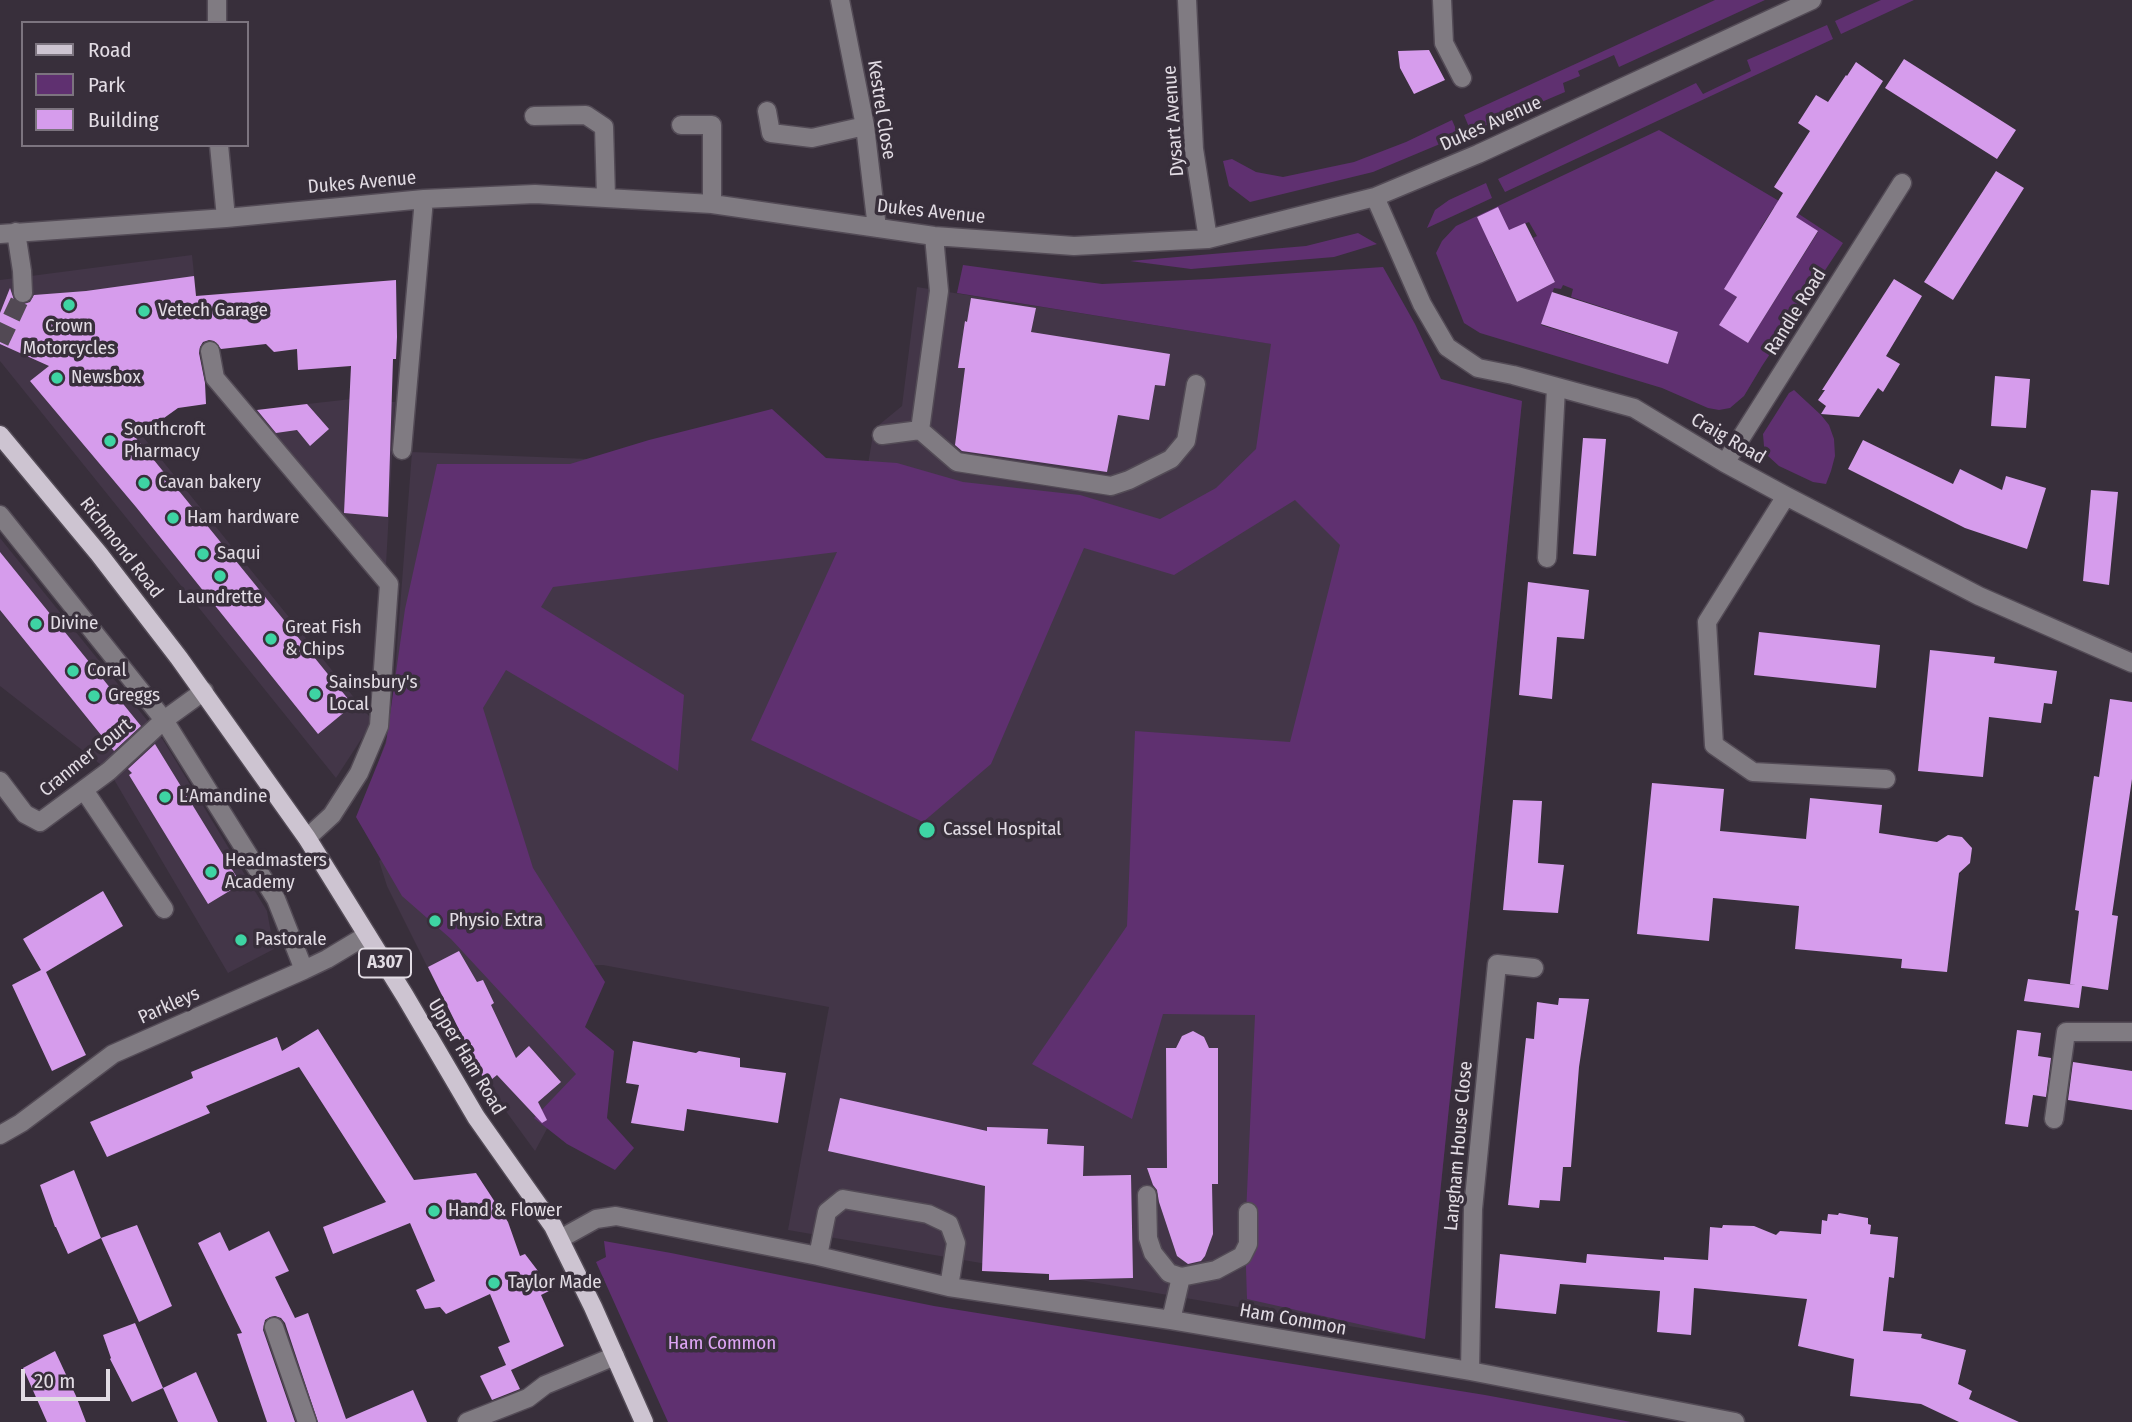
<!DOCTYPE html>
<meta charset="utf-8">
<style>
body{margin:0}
#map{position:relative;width:2132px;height:1422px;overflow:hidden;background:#382f3b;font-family:"Fira Sans Condensed",sans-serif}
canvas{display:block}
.legend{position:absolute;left:21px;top:21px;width:228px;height:126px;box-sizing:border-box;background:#382f3b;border:2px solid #7c747f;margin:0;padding:9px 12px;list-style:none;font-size:21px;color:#e2dce4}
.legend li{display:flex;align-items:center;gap:14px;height:35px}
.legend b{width:35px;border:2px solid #7c747f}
.scale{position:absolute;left:21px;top:1369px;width:89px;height:32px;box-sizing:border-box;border:4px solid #e2dce4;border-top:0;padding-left:9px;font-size:21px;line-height:24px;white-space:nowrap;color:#e2dce4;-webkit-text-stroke:5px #382f3b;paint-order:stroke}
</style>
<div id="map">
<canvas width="2132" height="1422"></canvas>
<ul class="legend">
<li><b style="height:9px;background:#cdc4d1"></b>Road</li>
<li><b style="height:19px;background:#5f3070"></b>Park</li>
<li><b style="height:19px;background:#d69cec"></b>Building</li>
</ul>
<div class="scale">20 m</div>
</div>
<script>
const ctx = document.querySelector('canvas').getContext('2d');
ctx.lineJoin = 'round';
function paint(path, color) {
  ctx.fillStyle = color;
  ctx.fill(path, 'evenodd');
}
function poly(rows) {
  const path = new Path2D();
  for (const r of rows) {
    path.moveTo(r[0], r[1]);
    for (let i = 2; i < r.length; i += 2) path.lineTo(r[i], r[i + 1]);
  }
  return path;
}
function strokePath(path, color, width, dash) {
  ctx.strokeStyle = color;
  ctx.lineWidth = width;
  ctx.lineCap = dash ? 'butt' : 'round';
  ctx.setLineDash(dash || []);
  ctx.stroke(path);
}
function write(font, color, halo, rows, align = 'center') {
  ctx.font = font + ' "Fira Sans Condensed",sans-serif';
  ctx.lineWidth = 7;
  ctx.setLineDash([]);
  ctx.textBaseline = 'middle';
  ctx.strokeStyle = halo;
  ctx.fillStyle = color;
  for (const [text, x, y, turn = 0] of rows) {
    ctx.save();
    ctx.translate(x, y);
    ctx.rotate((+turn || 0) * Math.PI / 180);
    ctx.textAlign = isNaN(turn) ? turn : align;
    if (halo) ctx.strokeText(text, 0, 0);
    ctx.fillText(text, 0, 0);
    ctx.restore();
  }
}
const built = poly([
 [192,255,200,331,72,349,373,721,336,778,0,361,0,280],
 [917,287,1272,344,1522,401,1425,1339,788,1230,829,1007,603,965,487,969,578,1071,535,1151,486,1084,387,886,379,861,390,851,363,809,391,725,412,452,867,470,874,429,902,406],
 [387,395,389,402,395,402,386,565,254,410],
 [0,538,163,740,267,911,274,949,228,973,109,771,0,686]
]);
const green = poly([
 [1715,0,1765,0,1619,67,1614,55,1578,71,1580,76,1563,83,1565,92,1471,132,1464,115],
 [1881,0,1914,0,1841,34,1835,21],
 [1827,25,1833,39,1505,192,1498,179,1696,83,1703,94,1751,71,1747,60],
 [1452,120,1459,136,1373,172,1250,202,1229,186,1223,161,1232,159,1256,172,1283,177,1354,162,1406,142],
 [1659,130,1779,201,1843,243,1762,366,1744,396,1730,408,1719,410,1708,408,1662,388,1480,333,1464,323,1436,253,1442,241,1456,226],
 [1774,207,1818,232,1748,343,1720,324,1737,297,1725,289,1774,238,1760,229],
 [1498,208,1489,239,1477,217],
 [1529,222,1537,236,1533,238,1555,282,1517,302,1490,246,1517,231,1516,227],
 [1563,285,1573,289,1571,297,1678,332,1668,364,1541,325,1554,288,1561,289],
 [1486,183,1492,198,1427,228,1435,210,1449,200],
 [1358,233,1377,244,1334,257,1191,269,1130,261,1306,246],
 [963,265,1102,284,1209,279,1383,267,1415,324,1441,379,1522,401,1425,1339,1247,1299,1245,1237,1255,1015,1163,1014,1132,1119,1032,1064,1127,926,1135,731,1290,742,1340,545,1295,500,1174,575,1084,548,991,764,923,822,751,740,837,552,553,587,541,607,684,695,678,771,506,670,483,708,533,868,605,982,585,1027,614,1051,607,1118,634,1148,615,1170,567,1144,534,1118,576,1074,451,939,402,896,356,817,386,743,405,609,437,464,570,464,649,440,772,409,826,458,897,463,963,482,1080,495,1160,519,1216,488,1256,449,1271,344,957,293],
 [1794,390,1821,415,1829,425,1834,439,1835,456,1831,471,1826,484,1813,482,1779,466,1768,456,1764,446,1763,434,1789,393],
 [604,1241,671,1253,934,1306,1485,1395,1631,1422,668,1422,596,1262,606,1257]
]);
const building = poly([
 [1429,50,1445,80,1414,94,1400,68,1398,51],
 [1904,59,2016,130,1997,159,1885,88],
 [1856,62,1883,81,1796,217,1818,231,1748,343,1719,325,1737,297,1724,289,1783,193,1774,187,1810,131,1798,123,1816,95,1828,102,1846,75,1847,76],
 [1996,171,2024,188,1953,300,1924,282],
 [1498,207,1509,230,1525,223,1555,282,1517,302,1477,217],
 [194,276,196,296,396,280,397,337,396,359,393,359,388,517,344,513,351,366,298,370,297,349,274,352,266,344,221,349,214,341,209,340,203,342,200,347,199,353,205,383,206,404,178,408,136,438,353,705,318,734,136,507,30,381,49,366,0,344,0,313,10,288,14,300,18,303,24,304,30,302,34,295,86,291],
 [1894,279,1922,296,1886,356,1900,364,1883,392,1878,388,1859,417,1821,414,1826,406,1818,400,1825,390,1822,390],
 [1552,292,1678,332,1668,364,1541,324],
 [971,298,1036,308,1031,332,1170,354,1165,386,1155,385,1149,420,1118,415,1107,472,962,451,955,445,965,368,958,368,965,321,967,322],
 [1995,376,2030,379,2026,428,1991,426],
 [307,404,329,429,310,446,297,430,276,433,257,410],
 [1583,438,1606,439,1596,556,1573,554],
 [1863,440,1953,484,1960,469,2002,490,2006,476,2046,488,2027,549,1965,528,1848,469],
 [2091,490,2118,492,2109,585,2083,581],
 [0,552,141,726,114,751,0,610],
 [1528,582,1589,590,1584,639,1557,637,1552,699,1519,695],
 [1759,632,1880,645,1876,688,1754,675],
 [1930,650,1995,657,1994,663,2057,671,2052,704,2044,703,2041,723,1989,717,1983,777,1918,771],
 [2110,699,2132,702,2132,779,2112,915,2118,916,2108,990,2082,986,2079,1008,2024,1001,2028,979,2076,985,2070,984,2079,911,2075,910,2094,776,2099,777],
 [155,744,241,884,208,904,129,775,132,773,128,769],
 [1652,783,1724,789,1720,831,1806,839,1810,798,1882,805,1879,833,1937,842,1948,835,1962,837,1972,848,1970,863,1959,873,1947,972,1901,968,1902,959,1795,949,1799,906,1713,898,1709,941,1637,934],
 [1513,800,1542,801,1538,863,1564,865,1558,913,1503,910],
 [103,891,123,926,46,972,86,1055,52,1071,12,985,41,970,23,939],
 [459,951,477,982,483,980,494,1003,491,1005,516,1058,529,1046,561,1082,538,1102,547,1120,542,1123,497,1075,486,1084,428,967],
 [1559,998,1589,999,1579,1067,1571,1167,1563,1167,1560,1201,1540,1200,1539,1208,1508,1205,1526,1038,1534,1039,1537,1002,1558,1005],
 [318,1029,414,1180,476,1173,508,1222,520,1256,525,1254,538,1271,549,1291,541,1295,564,1346,511,1370,520,1389,492,1400,480,1376,506,1365,498,1347,510,1342,490,1294,446,1314,440,1307,425,1309,416,1290,435,1281,410,1223,333,1254,323,1227,386,1202,299,1067,206,1106,210,1113,107,1157,90,1122,193,1078,191,1072,277,1037,282,1051],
 [2017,1030,2041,1033,2038,1056,2051,1058,2046,1097,2033,1095,2028,1127,2005,1124],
 [1193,1031,1204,1037,1209,1048,1218,1048,1218,1184,1212,1184,1213,1234,1205,1256,1201,1261,1188,1264,1177,1256,1159,1202,1157,1190,1153,1185,1147,1168,1167,1168,1166,1048,1176,1048,1182,1036],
 [633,1041,696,1053,699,1051,740,1058,740,1067,786,1073,778,1123,687,1109,684,1131,631,1123,639,1085,626,1083],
 [2073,1062,2132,1071,2132,1110,2068,1100],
 [840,1098,987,1131,987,1127,1048,1129,1047,1144,1084,1146,1083,1176,1131,1175,1133,1278,1049,1280,1049,1274,982,1271,985,1186,828,1151],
 [74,1170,101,1238,68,1254,56,1227,55,1227,40,1185],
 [1839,1213,1868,1218,1868,1224,1871,1225,1870,1234,1898,1237,1894,1278,1889,1277,1883,1331,1922,1334,1921,1338,1966,1350,1958,1384,1972,1391,1969,1399,2019,1422,1959,1422,1921,1404,1850,1396,1854,1359,1798,1346,1807,1299,1694,1288,1691,1335,1657,1332,1660,1291,1560,1284,1556,1314,1495,1308,1500,1254,1586,1263,1587,1254,1664,1260,1664,1257,1708,1260,1710,1227,1722,1228,1723,1225,1754,1226,1776,1235,1780,1231,1821,1234,1822,1220,1827,1221,1828,1214,1838,1215],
 [137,1225,172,1306,139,1322,101,1238],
 [269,1231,289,1271,275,1277,295,1318,308,1313,346,1419,413,1390,427,1422,318,1422,285,1323,281,1318,275,1316,270,1317,265,1320,263,1330,295,1422,267,1422,237,1334,242,1333,198,1243,220,1232,229,1251],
 [135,1323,163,1388,132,1402,110,1359,111,1358,103,1335],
 [55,1351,76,1396,86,1422,47,1422,23,1368],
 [196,1372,218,1422,178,1422,163,1388]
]);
const minorTunnel = poly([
 [0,342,23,293]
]);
const minor = poly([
 [217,0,217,23],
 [840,0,865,126,877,228],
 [1187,0,1194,149,1208,239],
 [1442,0,1444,43,1462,78],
 [767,111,771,133,812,138,865,126],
 [534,116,586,115,604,127,606,197],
 [681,125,712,125,712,204],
 [219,145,226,218],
 [1375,197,1422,304,1447,347,1478,368,1513,375,1634,408,1725,463,1786,496,1979,596,2132,663],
 [16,232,22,271,23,293],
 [0,234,226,218,424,199,535,194,712,204,934,236,1074,246,1208,239,1375,197,1478,154,1812,0],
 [210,351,215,378,389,584,379,726,359,773,332,815,307,838],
 [920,430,957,462,1111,486,1129,480,1171,459,1186,441,1196,384],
 [882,435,920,430,939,291,934,236],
 [402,450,424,199],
 [1725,463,1902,183],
 [1786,496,1707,622,1714,745,1753,772,1886,779],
 [0,515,164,720,276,899,304,970],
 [1547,558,1556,388],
 [0,781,25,814,40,822,109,771,164,720,204,691],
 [84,790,164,909],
 [2054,1119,2066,1032,2132,1032],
 [0,1135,21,1123,113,1054,304,970,327,959,367,935],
 [1147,1195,1148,1238,1153,1253,1169,1273,1181,1277],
 [560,1239,596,1219,616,1216,818,1256,949,1287,1171,1320,1470,1371,1735,1422],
 [818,1256,827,1212,843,1199,928,1214,949,1224,956,1243,949,1287],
 [1171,1320,1181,1277,1216,1270,1242,1256,1248,1244,1248,1212],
 [274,1327,307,1422],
 [1470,1371,1473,1209,1497,964,1534,968],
 [467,1422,528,1398,545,1385,615,1356]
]);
const major = poly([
 [0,435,99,554,179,658,307,838,405,996,476,1117,553,1226,593,1307,644,1422]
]);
const markers = [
 [69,305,7,"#3ed4a3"],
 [144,311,7,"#3ed4a3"],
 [57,378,7,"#3ed4a3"],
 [110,441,7,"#3ed4a3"],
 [144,483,7,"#3ed4a3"],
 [173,518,7,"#3ed4a3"],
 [203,554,7,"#3ed4a3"],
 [220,576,7,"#3ed4a3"],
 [36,624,7,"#3ed4a3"],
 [271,639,7,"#3ed4a3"],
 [73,671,7,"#3ed4a3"],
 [315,694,7,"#3ed4a3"],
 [94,696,7,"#3ed4a3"],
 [165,797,7,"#3ed4a3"],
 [927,830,9,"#3ed4a3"],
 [211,872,7,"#3ed4a3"],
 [435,921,7,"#3ed4a3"],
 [241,940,7,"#3ed4a3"],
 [434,1211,7,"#3ed4a3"],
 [494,1283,7,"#3ed4a3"]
];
const shields = [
 [385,963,52]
];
const shieldNames = [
 ["A307",385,963]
];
const streetNames = [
 ["Kestrel Close",881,110,81],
 ["Dysart Avenue",1174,121,-94],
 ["Dukes Avenue",1491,124,-24],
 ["Dukes Avenue",362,183,-5],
 ["Dukes Avenue",931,212,6],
 ["Randle Road",1796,312,-58],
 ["Craig Road",1728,439,30],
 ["Richmond Road",121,548,52],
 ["Cranmer Court",86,758,-39],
 ["Parkleys",169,1006,-24],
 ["Upper Ham Road",466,1057,59],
 ["Langham House Close",1459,1146,-85],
 ["Ham Common",1293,1320,10]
];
const poiNames = [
 ["Vetech Garage",158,311],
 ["Crown",69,327,"center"],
 ["Motorcycles",69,349,"center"],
 ["Newsbox",71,378],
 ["Southcroft",124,430],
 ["Pharmacy",124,452],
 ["Cavan bakery",158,483],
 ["Ham hardware",187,518],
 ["Saqui",217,554],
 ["Laundrette",220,598,"center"],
 ["Divine",50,624],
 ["Great Fish",285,628],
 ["& Chips",285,650],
 ["Coral",87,671],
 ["Sainsbury's",329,683],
 ["Local",329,705],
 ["Greggs",108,696],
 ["L’Amandine",179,797],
 ["Cassel Hospital",943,830],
 ["Headmasters",225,861],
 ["Academy",225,883],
 ["Physio Extra",449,921],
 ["Pastorale",255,940],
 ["Hand & Flower",448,1211],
 ["Taylor Made",508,1283]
];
const parkNames = [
 ["Ham Common",722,1344]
];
paint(built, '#433648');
paint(green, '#5f3070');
paint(building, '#d69cec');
strokePath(minorTunnel, '#524954', 18, [18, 9]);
strokePath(minor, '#534b56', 21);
strokePath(major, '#534b56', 21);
strokePath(minor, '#807b82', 18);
strokePath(major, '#cdc4d1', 18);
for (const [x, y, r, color] of markers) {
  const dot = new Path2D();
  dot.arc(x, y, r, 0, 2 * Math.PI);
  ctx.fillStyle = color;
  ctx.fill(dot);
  strokePath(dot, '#382f3b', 2.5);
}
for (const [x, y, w] of shields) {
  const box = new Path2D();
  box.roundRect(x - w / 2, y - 14.5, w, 29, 5);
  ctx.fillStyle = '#382f3b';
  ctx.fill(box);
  strokePath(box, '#e2dce4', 2);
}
write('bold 18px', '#e2dce4', null, shieldNames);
write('19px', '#e2dce4', '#382f3b', streetNames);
write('19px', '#e2dce4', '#382f3b', poiNames, 'left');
write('19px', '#dea5f5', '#382f3b', parkNames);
</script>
